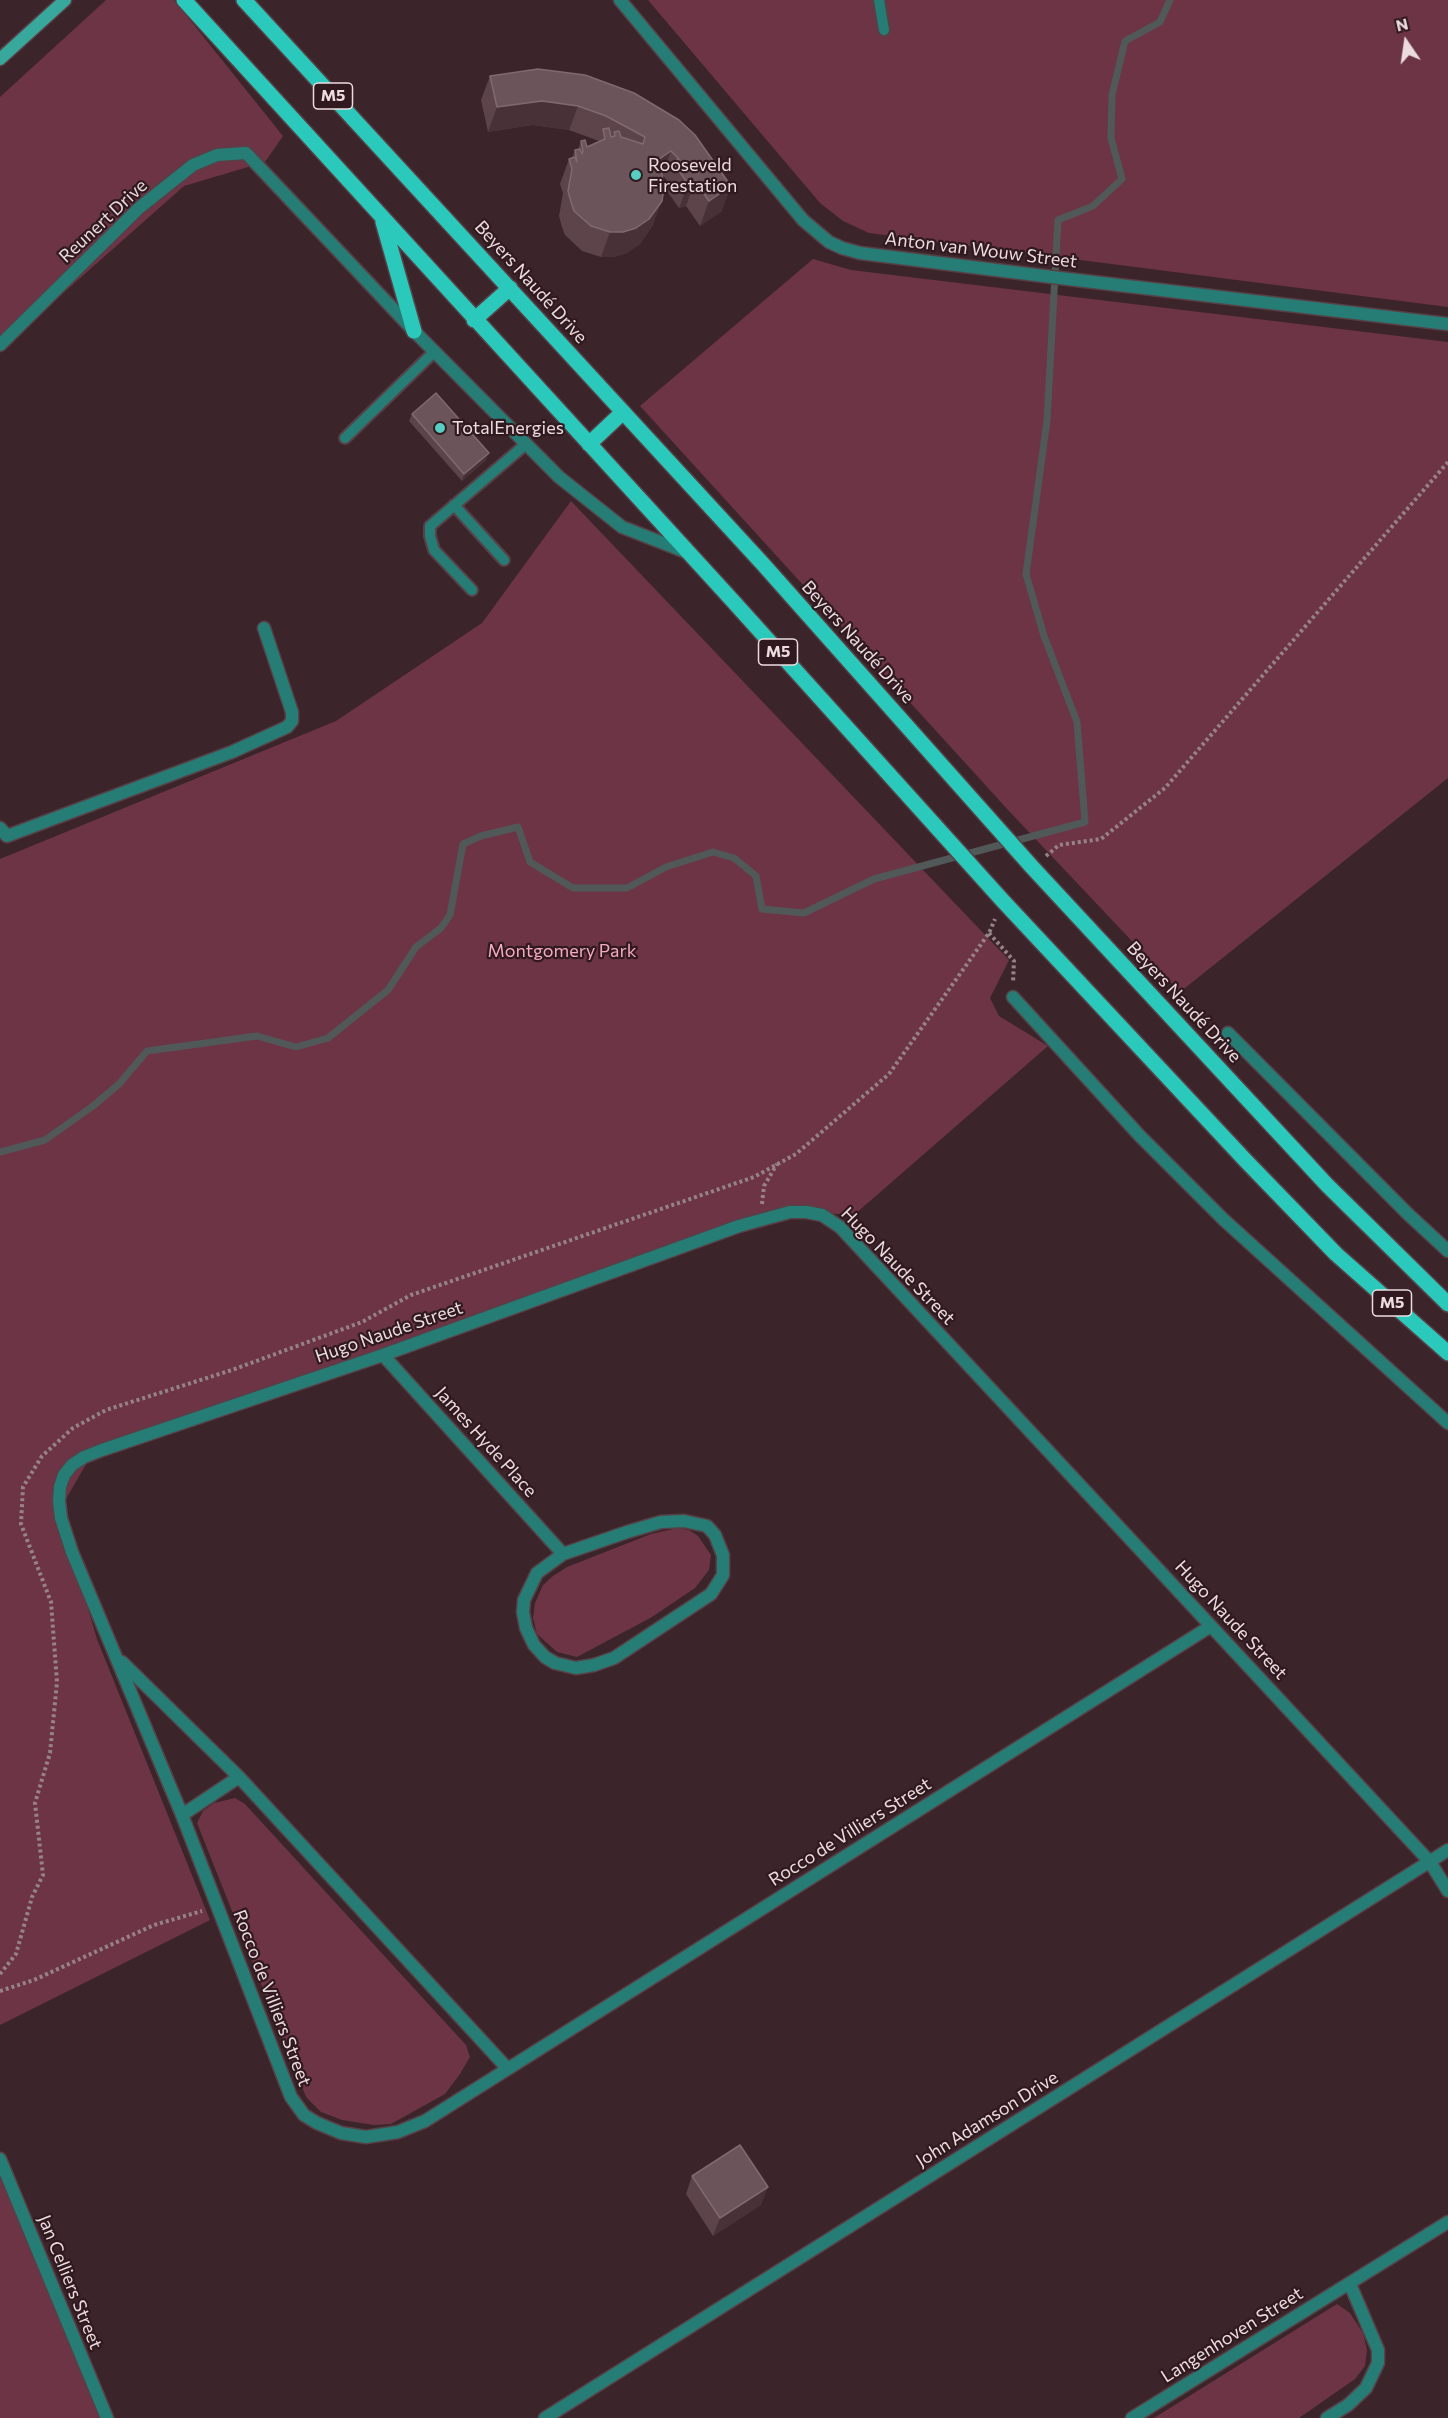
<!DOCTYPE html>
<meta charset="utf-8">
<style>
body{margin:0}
#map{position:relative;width:1448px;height:2418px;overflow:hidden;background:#3b242a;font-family:Commissioner,sans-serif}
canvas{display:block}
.north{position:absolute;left:1376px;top:12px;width:60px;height:60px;-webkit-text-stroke:4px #301a20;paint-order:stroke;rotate:347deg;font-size:16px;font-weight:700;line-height:24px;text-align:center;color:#ecdcdf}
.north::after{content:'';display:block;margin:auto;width:21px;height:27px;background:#ecdcdf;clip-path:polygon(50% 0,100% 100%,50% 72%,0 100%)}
</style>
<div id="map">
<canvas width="1448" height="2418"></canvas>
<div class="north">N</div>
</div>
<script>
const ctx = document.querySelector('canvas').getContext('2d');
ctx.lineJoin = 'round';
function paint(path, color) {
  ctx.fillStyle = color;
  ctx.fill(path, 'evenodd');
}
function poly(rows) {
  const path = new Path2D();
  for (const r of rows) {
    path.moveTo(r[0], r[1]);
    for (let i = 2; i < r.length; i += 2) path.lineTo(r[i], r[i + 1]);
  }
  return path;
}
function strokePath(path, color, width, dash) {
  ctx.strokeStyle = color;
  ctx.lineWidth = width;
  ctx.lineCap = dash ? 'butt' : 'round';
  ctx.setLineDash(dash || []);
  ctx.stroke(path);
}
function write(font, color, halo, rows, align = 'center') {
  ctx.font = font + ' Commissioner,sans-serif';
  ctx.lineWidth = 4.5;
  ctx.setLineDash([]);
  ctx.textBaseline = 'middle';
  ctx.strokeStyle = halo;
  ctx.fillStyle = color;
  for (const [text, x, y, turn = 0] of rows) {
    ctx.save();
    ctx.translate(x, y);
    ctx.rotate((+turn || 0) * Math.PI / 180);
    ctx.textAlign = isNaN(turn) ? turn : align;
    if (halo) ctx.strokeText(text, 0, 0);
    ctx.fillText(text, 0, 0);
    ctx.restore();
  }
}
const green = poly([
 [106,0,174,0,283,136,265,162,184,186,0,349,0,97],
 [648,0,1448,0,1448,307,869,233,843,221,820,203],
 [813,259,851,270,1448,342,1448,778,1180,992,1009,811,640,406],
 [571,501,1009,960,990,998,999,1016,1048,1046,854,1215,774,1210,399,1354,96,1447,59,1511,97,1639,210,1920,0,2025,0,859,336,721,482,623],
 [678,1528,689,1530,698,1536,711,1555,709,1570,695,1588,652,1617,577,1657,557,1652,537,1634,533,1618,535,1603,543,1585,553,1576,567,1567,651,1534],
 [235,1798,245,1804,466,2045,470,2057,460,2074,445,2094,391,2124,374,2125,342,2120,321,2112,306,2097,197,1823,203,1811,214,1803],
 [0,2162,106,2418,0,2418],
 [1337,2304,1350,2313,1363,2333,1367,2350,1365,2366,1355,2379,1299,2418,1154,2418]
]);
const stream = poly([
 [0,1152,45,1140,93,1106,119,1084,147,1051,257,1036,296,1047,328,1038,388,990,416,947,441,928,450,915,463,844,481,836,518,827,530,862,573,888,627,888,666,867,713,852,734,858,756,876,762,909,804,913,874,879,1085,822,1077,722,1044,636,1026,574,1047,421,1058,220,1093,206,1122,179,1111,138,1112,95,1125,41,1160,22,1170,0]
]);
const path = poly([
 [1046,856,1059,845,1101,839,1165,788,1448,462],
 [989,933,1014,961,1013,983],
 [762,1204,764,1186,777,1164],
 [0,1974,16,1954,32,1897,43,1875,35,1803,50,1753,57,1682,51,1602,21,1524,23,1487,42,1456,73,1428,106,1410,232,1370,362,1322,411,1295,754,1177,796,1154,889,1074,989,933,995,919],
 [0,1991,34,1980,154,1925,202,1911]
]);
const service = poly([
 [879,0,884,30],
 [345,438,434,352],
 [454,505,504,560],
 [472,590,434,550,430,536,430,526,526,444]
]);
const minor = poly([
 [620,0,803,220,829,242,842,248,860,253,1068,279,1448,324],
 [0,345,139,208,193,165,217,155,246,153,414,331,559,477,622,527,686,552],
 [0,828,7,836,232,752,287,727,292,721,292,712,264,628],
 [1013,997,1139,1135,1223,1219,1448,1423],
 [1228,1033,1408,1214,1448,1251],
 [383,1355,563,1554],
 [684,1521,707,1526,715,1535,723,1555,723,1575,711,1594,614,1658,594,1665,576,1668,555,1663,545,1657,534,1645,526,1628,523,1612,524,1600,537,1573,563,1554,627,1532,661,1522,684,1521],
 [1211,1626,425,2121,398,2132,366,2137,341,2133,317,2123,304,2115,291,2097,182,1815,72,1552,61,1518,59,1501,60,1487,64,1475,72,1465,84,1457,102,1450,383,1355,739,1226,790,1212,806,1212,822,1215,840,1227,1211,1626,1430,1862,1448,1891],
 [122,1662,239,1777,507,2068],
 [182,1815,239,1777],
 [0,2159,107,2418],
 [545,2418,1448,1850],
 [1132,2418,1448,2222],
 [1327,2418,1348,2405,1366,2388,1378,2363,1378,2350,1350,2284]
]);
const secondary = poly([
 [0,59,65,0]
]);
const primary = poly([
 [184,0,732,600,1003,901,1246,1161,1336,1254,1448,1353],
 [244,0,762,563,1032,867,1327,1185,1448,1304],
 [383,222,414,331],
 [474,320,510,288],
 [589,444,623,412]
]);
const wall = poly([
 [490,76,634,93,722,211,700,226,686,206,679,208,664,187,667,180,663,176,653,225,640,244,627,253,614,257,601,257,582,251,565,235,562,227,559,216,563,193,560,184,569,159,572,158,575,150,578,150,581,141,587,147,599,141,569,130,533,125,488,132,481,100],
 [412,414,486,460,462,481,409,421],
 [692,2176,761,2205,713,2236,686,2194]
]);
const shadedWall = poly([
 [542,101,578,106,569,130,533,125,488,132,497,107],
 [671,151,662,175,655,162],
 [695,181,686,206,679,208,688,184],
 [731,186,722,211,700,226,709,201],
 [662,201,653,225,640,244,627,253,614,257,601,257,610,232],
 [489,453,486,460,462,481,464,474],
 [768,2187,761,2205,713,2236,720,2218]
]);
const building = poly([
 [538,69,585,75,634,93,679,120,695,135,731,186,709,201,695,181,688,184,673,162,679,159,671,151,655,162,662,174,664,188,662,201,649,219,636,228,623,232,610,232,591,226,574,211,571,202,568,191,572,169,569,159,575,157,577,162,575,150,580,149,582,154,583,151,581,141,585,140,587,147,605,139,603,129,609,128,611,137,615,136,614,132,619,131,621,137,643,144,645,137,606,116,578,106,542,101,497,107,490,76,538,69],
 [436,393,489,453,464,474,412,414,436,393],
 [740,2145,768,2187,720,2218,692,2176,740,2145]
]);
const markers = [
 [636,175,6,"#57cec2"],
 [440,428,6,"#57cec2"]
];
const shields = [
 [333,96,39],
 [778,652,39],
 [1392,1303,39]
];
const shieldNames = [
 ["M5",333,96],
 ["M5",778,652],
 ["M5",1392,1303]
];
const poiNames = [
 ["Rooseveld",648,165],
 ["Firestation",648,186],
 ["TotalEnergies",452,428]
];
const streetNames = [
 ["Reunert Drive",103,221,-43],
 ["Anton van Wouw Street",981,250,7],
 ["Beyers Naudé Drive",531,282,48],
 ["Beyers Naudé Drive",858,642,48],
 ["Beyers Naudé Drive",1184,1002,47],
 ["Hugo Naude Street",898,1266,46],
 ["Hugo Naude Street",389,1332,-19],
 ["James Hyde Place",486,1442,48],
 ["Hugo Naude Street",1231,1620,47],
 ["Rocco de Villiers Street",850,1832,-32],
 ["Rocco de Villiers Street",272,1998,69],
 ["John Adamson Drive",987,2119,-32],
 ["Jan Celliers Street",70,2282,68],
 ["Langenhoven Street",1232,2335,-32]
];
const parkNames = [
 ["Montgomery Park",562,951]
];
paint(green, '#6d3446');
strokePath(stream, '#515858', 7);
strokePath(service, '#574147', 14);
strokePath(minor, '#574147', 15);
strokePath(secondary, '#574147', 15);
strokePath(primary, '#574147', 18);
strokePath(path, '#968387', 4, [3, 3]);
strokePath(service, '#257d75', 10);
strokePath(minor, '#257d75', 12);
strokePath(secondary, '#38a79c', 12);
strokePath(primary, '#2bc9bb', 15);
paint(wall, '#5c444a');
paint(shadedWall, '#483137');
paint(building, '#6b555a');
strokePath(building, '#806a6f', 1.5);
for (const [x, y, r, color] of markers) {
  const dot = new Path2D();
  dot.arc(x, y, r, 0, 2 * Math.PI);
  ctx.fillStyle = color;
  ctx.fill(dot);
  strokePath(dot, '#301a20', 2);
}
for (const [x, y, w] of shields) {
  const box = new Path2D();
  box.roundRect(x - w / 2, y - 13, w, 26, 4.5);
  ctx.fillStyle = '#301a20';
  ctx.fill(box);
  strokePath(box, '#ecdcdf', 1.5);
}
write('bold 16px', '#ecdcdf', null, shieldNames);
write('18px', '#ecdcdf', '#301a20', poiNames, 'left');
write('18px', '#ecdcdf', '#301a20', streetNames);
write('18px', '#f5aabe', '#301a20', parkNames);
</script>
